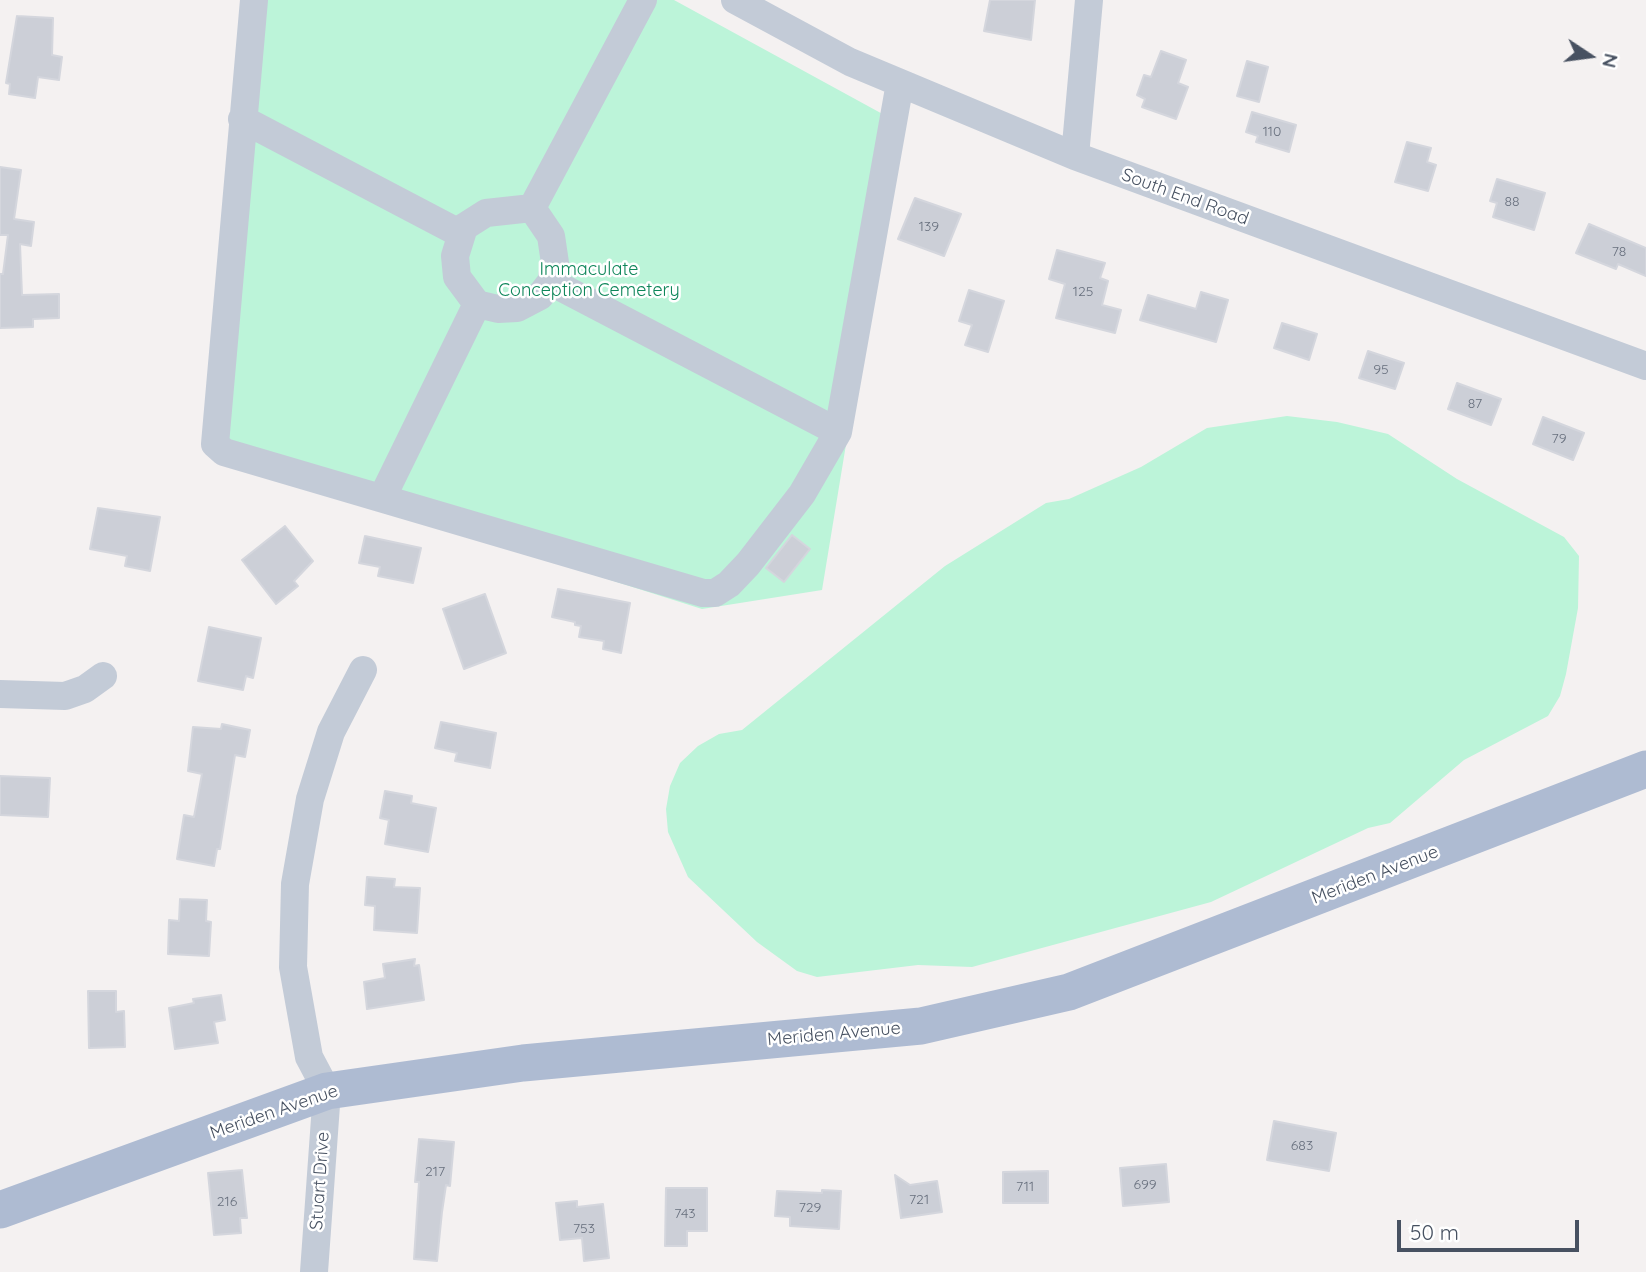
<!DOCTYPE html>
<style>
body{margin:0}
#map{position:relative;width:1646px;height:1272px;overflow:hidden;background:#f4f1f1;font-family:Quicksand,sans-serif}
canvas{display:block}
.north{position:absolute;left:1555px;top:21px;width:70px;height:70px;-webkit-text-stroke:5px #fff;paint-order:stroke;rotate:103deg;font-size:19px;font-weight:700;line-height:28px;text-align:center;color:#475161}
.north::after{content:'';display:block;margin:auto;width:24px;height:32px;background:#475161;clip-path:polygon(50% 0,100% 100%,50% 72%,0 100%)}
.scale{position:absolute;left:1397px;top:1220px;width:182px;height:32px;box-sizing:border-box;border:4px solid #475161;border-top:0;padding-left:9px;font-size:21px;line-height:24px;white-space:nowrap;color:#475161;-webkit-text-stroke:5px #fff;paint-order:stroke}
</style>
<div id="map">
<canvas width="1646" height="1272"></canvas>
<div class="north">N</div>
<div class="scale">50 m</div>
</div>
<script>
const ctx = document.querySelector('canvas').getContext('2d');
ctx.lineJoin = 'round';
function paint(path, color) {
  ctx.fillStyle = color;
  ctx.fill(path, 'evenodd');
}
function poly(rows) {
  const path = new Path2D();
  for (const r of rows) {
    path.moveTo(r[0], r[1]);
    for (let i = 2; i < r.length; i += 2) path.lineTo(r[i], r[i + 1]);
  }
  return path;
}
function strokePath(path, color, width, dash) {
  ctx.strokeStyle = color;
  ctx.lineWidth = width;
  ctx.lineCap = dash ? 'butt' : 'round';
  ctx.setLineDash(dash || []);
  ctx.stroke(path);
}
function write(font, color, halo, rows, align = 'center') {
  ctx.font = font + ' Quicksand,sans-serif';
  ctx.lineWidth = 5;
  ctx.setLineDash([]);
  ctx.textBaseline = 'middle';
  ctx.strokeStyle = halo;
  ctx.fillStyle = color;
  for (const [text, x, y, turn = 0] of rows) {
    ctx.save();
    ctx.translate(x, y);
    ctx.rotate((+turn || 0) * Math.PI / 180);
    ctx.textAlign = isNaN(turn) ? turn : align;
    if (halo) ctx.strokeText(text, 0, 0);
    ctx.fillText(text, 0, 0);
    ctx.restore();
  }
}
const green = poly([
 [248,0,674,0,899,123,822,590,702,609,209,453],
 [1287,416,1337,422,1388,434,1457,479,1564,537,1579,556,1578,608,1566,674,1560,696,1548,716,1464,760,1390,823,1368,828,1211,902,972,967,918,965,817,977,797,971,757,942,688,877,668,832,666,809,670,786,680,763,698,746,719,734,742,730,945,566,1046,503,1069,499,1141,467,1207,428]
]);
const building = poly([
 [990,0,1035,0,1031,40,984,31,990,0],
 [17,16,53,18,52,55,62,57,59,80,38,77,35,98,9,94,10,84,6,83,17,16],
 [1161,51,1186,60,1178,83,1188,87,1176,119,1142,107,1145,99,1137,95,1144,75,1151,77,1161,51],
 [1247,61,1268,67,1259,102,1237,96,1247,61],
 [1252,112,1296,125,1289,152,1256,142,1258,136,1246,132,1252,112],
 [1407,142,1431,148,1427,162,1436,165,1428,191,1395,182,1407,142],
 [0,167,21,170,14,219,34,222,31,246,20,244,22,295,59,294,59,318,33,319,33,327,0,328,0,274,3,274,8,235,0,235,0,167],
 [1497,179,1545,193,1534,230,1493,217,1497,203,1490,201,1497,179],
 [915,198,961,214,944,256,898,239,915,198],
 [1589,224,1646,248,1646,276,1618,264,1616,269,1576,253,1589,224],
 [1057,250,1105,263,1100,278,1108,281,1102,305,1121,310,1115,333,1056,318,1065,284,1049,279,1057,250],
 [969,290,1004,301,988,352,965,345,972,325,959,321,969,290],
 [1201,292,1228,300,1216,342,1140,320,1148,295,1196,309,1201,292],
 [1282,323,1317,334,1309,360,1274,348,1282,323],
 [1368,351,1404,363,1395,389,1359,378,1368,351],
 [1457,383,1501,399,1491,425,1448,409,1457,383],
 [1543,417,1584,433,1573,460,1533,444,1543,417],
 [98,508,160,517,150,571,125,566,127,556,90,549,98,508],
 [285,526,313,561,294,581,298,586,276,604,242,560,285,526],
 [792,535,810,549,784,582,766,568,792,535],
 [365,536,421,548,413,583,378,576,380,567,359,563,365,536],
 [558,589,630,603,621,653,603,649,604,641,579,637,581,626,575,625,575,622,552,617,558,589],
 [485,594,506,653,464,669,443,609,485,594],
 [209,627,261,638,253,678,246,676,243,690,198,681,209,627],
 [441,722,496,733,490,768,455,761,457,753,435,748,441,722],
 [222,724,250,730,245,757,235,755,220,849,217,849,214,866,177,859,184,815,194,817,202,774,188,771,193,727,221,729,222,724],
 [0,776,50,778,48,817,0,815,0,776],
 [385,791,412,796,411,803,436,808,428,852,385,844,389,820,380,818,385,791],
 [367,877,395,879,394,887,420,888,417,933,374,930,375,906,365,905,367,877],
 [180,899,207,900,206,921,211,922,209,956,168,954,169,920,179,921,180,899],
 [415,959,414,966,419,965,424,1000,367,1009,364,982,385,978,383,964,415,959],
 [88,991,116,991,116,1012,124,1011,125,1047,89,1048,88,991],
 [221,995,225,1020,214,1022,218,1043,175,1049,169,1008,194,1003,193,999,221,995],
 [1274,1121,1336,1133,1329,1171,1267,1160,1274,1121],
 [419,1139,454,1142,450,1186,446,1185,442,1212,437,1261,414,1259,419,1182,415,1182,419,1139],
 [1166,1164,1169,1202,1123,1206,1120,1168,1166,1164],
 [242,1170,247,1218,240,1218,241,1233,214,1235,208,1173,242,1170],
 [1048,1171,1048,1203,1003,1203,1003,1172,1048,1171],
 [895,1175,910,1185,937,1181,942,1212,901,1218,895,1175],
 [666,1188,707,1188,707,1231,687,1231,687,1246,665,1246,666,1188],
 [822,1190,841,1191,839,1229,790,1226,790,1217,775,1216,777,1191,822,1193,822,1190],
 [577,1201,577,1207,603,1204,609,1258,584,1261,582,1238,560,1240,556,1203,577,1201]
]);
const minor = poly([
 [254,0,215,444,224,452,703,593,715,593,729,584,748,564,802,494,838,432,900,83],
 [735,0,850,62,1075,156,1646,366],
 [242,119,461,234],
 [1075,156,1089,0],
 [532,208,551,236,555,263,551,282,540,296,517,308,498,309,477,304,457,277,455,256,464,227,486,213,532,208],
 [532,208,643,0],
 [551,282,838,432],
 [382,498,477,304],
 [0,694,65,696,85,689,103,676],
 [314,1272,327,1091,309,1057,293,967,295,884,310,799,331,732,363,670]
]);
const major = poly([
 [0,1210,327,1091,523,1063,921,1026,1069,992,1646,769]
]);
const numberNames = [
 ["110",1272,132],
 ["88",1512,202],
 ["139",929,227],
 ["78",1619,252],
 ["125",1083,292],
 ["95",1381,370],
 ["87",1475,404],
 ["79",1559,439],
 ["683",1302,1146],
 ["217",435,1172],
 ["699",1145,1185],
 ["711",1025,1187],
 ["721",919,1200],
 ["216",227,1202],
 ["729",810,1208],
 ["743",685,1214],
 ["753",584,1229]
];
const streetNames = [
 ["South End Road",1185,197,20],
 ["Meriden Avenue",1375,875,-21],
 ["Meriden Avenue",834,1034,-5],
 ["Meriden Avenue",274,1112,-19],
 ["Stuart Drive",320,1181,-86]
];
const parkNames = [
 ["Immaculate",589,270],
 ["Conception Cemetery",589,291]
];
paint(green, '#bcf4d9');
paint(building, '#cccfd7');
strokePath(building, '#d4d6dd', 2);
strokePath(minor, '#c3cbd7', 28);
strokePath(major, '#aebbd2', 37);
write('14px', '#68707e', null, numberNames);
write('18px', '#475161', '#fff', streetNames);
write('18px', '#0e865a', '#fff', parkNames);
</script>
